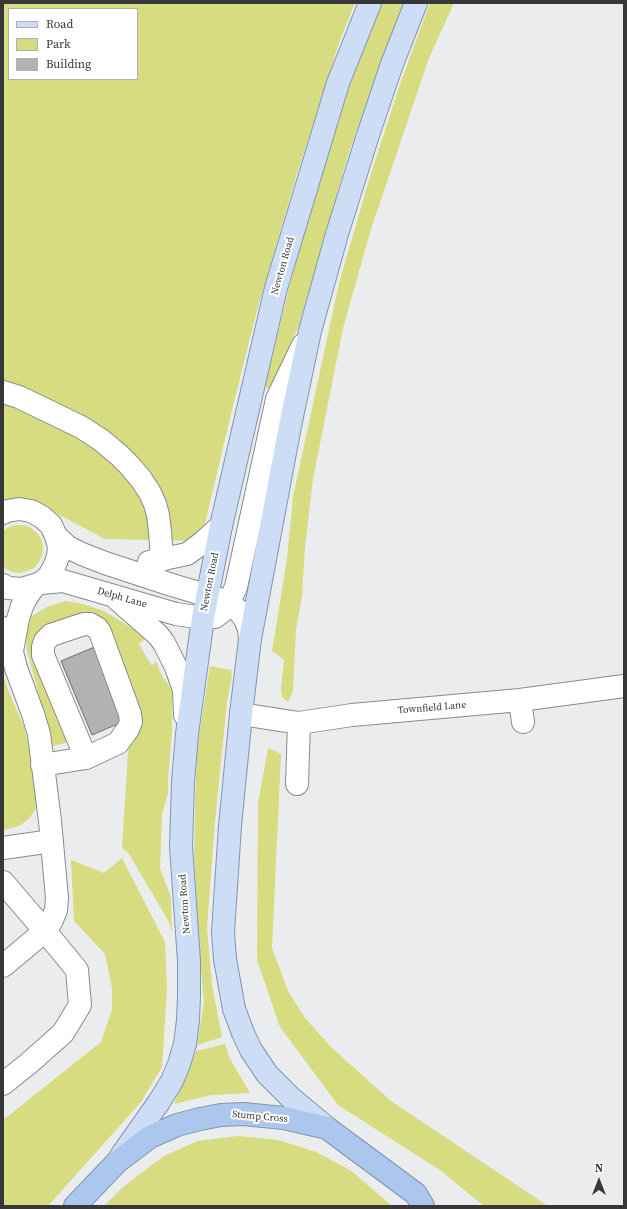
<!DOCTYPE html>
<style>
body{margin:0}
#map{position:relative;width:627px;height:1209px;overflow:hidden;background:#ebeced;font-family:"Source Serif 4",serif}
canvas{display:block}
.frame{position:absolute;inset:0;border:4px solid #373737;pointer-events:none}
.legend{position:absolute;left:8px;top:8px;width:130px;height:72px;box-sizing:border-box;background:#fff;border:1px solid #afafaf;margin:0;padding:5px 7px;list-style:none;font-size:12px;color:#373737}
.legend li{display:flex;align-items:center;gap:8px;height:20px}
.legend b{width:20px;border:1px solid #afafaf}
.north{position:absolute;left:579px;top:1161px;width:40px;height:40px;-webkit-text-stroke:3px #fff;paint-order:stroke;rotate:0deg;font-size:11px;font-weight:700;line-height:16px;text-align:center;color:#373737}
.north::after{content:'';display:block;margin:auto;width:14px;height:18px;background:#373737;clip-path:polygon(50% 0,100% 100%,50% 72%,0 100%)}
</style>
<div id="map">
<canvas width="627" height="1209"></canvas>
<div class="frame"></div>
<ul class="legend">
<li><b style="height:5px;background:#cdddf5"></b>Road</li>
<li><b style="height:11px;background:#d6dc7f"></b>Park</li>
<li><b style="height:11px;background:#b2b2b3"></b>Building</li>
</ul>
<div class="north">N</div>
</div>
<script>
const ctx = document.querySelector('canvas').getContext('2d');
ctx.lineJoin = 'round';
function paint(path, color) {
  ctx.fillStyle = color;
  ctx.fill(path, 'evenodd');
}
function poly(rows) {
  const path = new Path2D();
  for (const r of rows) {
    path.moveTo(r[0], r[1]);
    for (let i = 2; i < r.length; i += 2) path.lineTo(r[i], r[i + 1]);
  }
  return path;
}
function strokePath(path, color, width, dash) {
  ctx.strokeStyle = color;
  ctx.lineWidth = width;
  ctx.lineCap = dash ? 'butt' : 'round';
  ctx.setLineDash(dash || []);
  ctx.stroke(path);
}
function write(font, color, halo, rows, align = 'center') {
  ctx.font = font + ' "Source Serif 4",serif';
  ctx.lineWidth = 4;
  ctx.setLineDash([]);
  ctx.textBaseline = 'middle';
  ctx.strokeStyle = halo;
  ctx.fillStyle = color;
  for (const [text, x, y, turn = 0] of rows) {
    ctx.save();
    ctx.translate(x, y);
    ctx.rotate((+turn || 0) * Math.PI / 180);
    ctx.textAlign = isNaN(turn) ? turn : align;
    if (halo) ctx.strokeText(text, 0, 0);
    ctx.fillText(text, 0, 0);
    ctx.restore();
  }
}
const green = poly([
 [3,3,355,3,339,43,296,177,256,314,231,414,201,541,105,539,31,500,3,501],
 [9,9,137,9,137,79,9,79],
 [382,3,404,3,381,62,349,152,299,325,271,389,265,387,298,252,349,88],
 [430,3,454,3,429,58,371,229,343,328,313,479,305,547,302,596,296,629,293,691,288,702,282,697,281,688,284,660,272,651,287,559,293,497,339,283,369,180,400,84],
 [16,525,24,525,31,528,37,533,41,539,43,547,42,555,39,562,34,568,27,571,20,573,12,572,3,567,3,531,9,527],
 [65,601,80,603,104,611,135,630,146,638,139,644,152,666,156,661,162,676,172,690,172,732,168,779,168,793,162,814,160,869,171,897,172,933,169,922,129,854,122,848,128,753,136,713,96,622,41,641,73,741,53,746,27,651,26,632,32,616,47,607],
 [210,666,231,670,232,675,227,702,215,822,207,927,212,985,222,1037,197,1045,204,1002,198,935,194,856,195,803,197,749],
 [3,674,8,690,24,727,31,752,38,792,36,808,29,819,19,826,3,830],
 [268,748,281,754,272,948,288,991,305,1018,332,1048,391,1101,548,1206,484,1206,440,1170,338,1105,280,1027,257,960,258,804],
 [122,858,165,942,167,989,162,1067,141,1102,48,1206,3,1206,3,1120,101,1042,112,1010,112,988,105,954,74,921,71,860,104,873],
 [225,1044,230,1059,250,1093,211,1095,174,1104,196,1051],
 [238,1136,278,1140,316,1152,350,1170,392,1206,104,1206,124,1186,164,1156,198,1141]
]);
const building = poly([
 [97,646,127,720,92,735,61,661,97,646]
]);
const minor = poly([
 [3,392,19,397,81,427,101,440,119,455,129,465,141,479,150,493,155,504,158,515,160,531,162,560],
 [3,513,7,511,19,509,31,511,42,517,51,525,56,536,59,547,58,557,54,567,49,576,41,583,35,585,22,589,8,588,3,585],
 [56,536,68,547,82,554,105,563,172,585,219,599,238,610,245,619,249,629,250,639],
 [149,562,187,554,202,543,221,526],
 [41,583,63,581,176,614,203,618,215,617,223,611,228,604,236,587,277,399,303,345],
 [118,600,158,635,164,643,176,667,184,690,185,715],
 [3,628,12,652,16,668,33,714,39,734,50,821,57,898,56,910,52,920,45,931,3,882],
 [12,651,18,619,22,606,28,595,35,585],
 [520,700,523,722],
 [241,714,299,723,352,715,520,700,624,686],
 [42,765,86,758,118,743,128,729,131,722,130,714,100,632,97,628,90,624,84,624,51,635,45,641,43,647,43,655,86,758],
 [297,784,299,723],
 [3,848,52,841],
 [3,966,45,931,77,970,80,1005,63,1033,28,1064,3,1084]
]);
const major = poly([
 [327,1128,291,1098,267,1074,251,1050,243,1033,234,1009,225,959,223,932,230,826,241,714,250,639,290,426,310,331,337,234,368,135,392,64,416,3],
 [121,1156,159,1102,172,1081,179,1064,185,1044,188,1020,189,996,189,961,181,847,183,782,187,734,203,618,221,526,276,288,338,83,370,3]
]);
const highway = poly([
 [75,1206,117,1162,150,1137,177,1125,200,1119,221,1115,243,1114,284,1118,327,1128,416,1194,423,1206]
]);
const streetNames = [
 ["Newton Road",283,266,-74],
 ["Newton Road",210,582,-79],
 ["Delph Lane",122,598,16],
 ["Townfield Lane",432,708,-5],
 ["Newton Road",185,904,-94],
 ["Stump Cross",260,1117,5]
];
paint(green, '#d6dc7f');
paint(building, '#b2b2b3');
strokePath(building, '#6f6f70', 1);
strokePath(minor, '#898a8b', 24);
strokePath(major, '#8295ae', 24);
strokePath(highway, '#8295ae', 24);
strokePath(minor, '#fff', 22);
strokePath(major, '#cdddf5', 22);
strokePath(highway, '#abc7ee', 22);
write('10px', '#373737', '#fff', streetNames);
</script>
